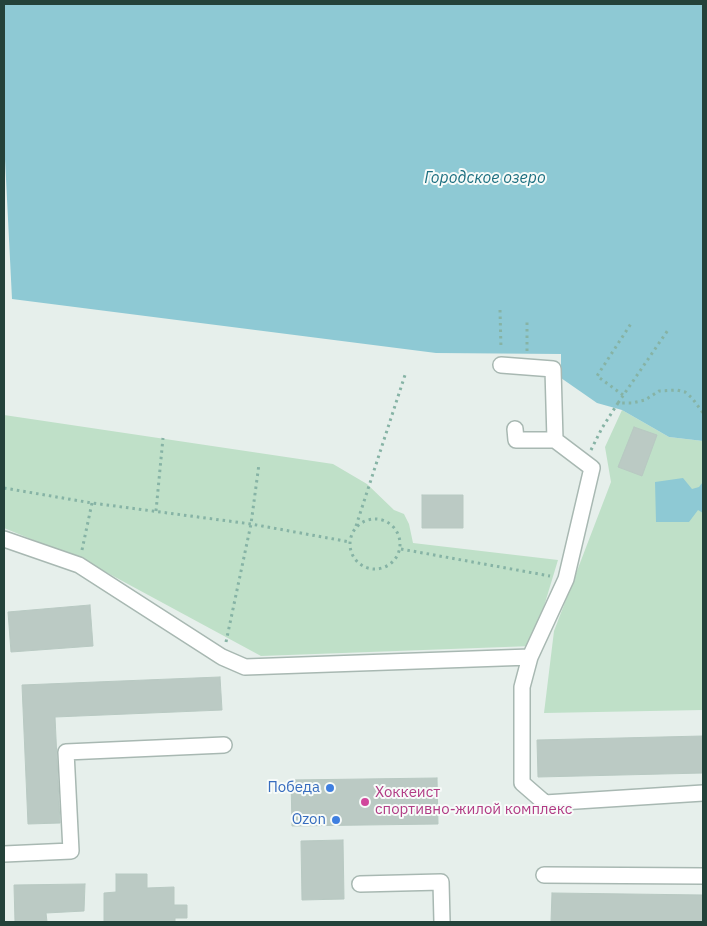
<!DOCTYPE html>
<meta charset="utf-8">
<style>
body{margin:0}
#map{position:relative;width:707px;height:926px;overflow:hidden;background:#e6efeb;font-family:"IBM Plex Sans",sans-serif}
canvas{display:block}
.frame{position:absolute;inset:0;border:5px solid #24423a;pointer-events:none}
</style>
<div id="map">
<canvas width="707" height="926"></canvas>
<div class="frame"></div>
</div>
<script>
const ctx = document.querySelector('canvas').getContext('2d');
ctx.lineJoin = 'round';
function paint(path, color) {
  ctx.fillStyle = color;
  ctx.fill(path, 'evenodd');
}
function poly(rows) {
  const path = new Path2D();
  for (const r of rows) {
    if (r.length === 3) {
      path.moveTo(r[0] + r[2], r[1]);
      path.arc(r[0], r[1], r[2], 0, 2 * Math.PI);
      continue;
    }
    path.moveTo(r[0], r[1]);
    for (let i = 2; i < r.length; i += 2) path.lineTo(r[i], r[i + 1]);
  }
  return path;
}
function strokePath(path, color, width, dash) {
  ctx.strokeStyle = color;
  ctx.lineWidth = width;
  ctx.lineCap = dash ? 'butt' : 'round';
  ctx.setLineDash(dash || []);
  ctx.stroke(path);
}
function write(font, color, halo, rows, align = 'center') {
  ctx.font = font + ' "IBM Plex Sans",sans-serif';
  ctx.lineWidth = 4;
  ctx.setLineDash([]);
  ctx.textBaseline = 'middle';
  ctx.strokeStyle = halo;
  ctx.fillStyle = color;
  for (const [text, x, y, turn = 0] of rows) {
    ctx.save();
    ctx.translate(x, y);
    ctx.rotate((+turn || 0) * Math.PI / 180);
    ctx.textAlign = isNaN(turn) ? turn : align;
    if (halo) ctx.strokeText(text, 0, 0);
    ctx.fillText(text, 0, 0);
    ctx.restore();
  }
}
const green = poly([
 [622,410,669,437,703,441,703,710,544,713,554,631,611,482,605,447],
 [4,415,333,464,367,484,394,510,404,514,409,524,413,543,558,560,532,646,261,656,89,563,4,528]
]);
const water = poly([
 [4,4,703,4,703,441,669,437,622,410,597,403,561,378,561,354,436,353,12,299,4,139],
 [683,478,692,489,699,487,703,482,703,513,698,510,689,522,656,522,655,482]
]);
const building = poly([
 [634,427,657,435,642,476,618,467,634,427],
 [422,495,463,495,463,528,422,528,422,495],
 [90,605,93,646,11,652,8,612,90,605],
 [220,677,222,710,55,717,60,823,28,824,22,685,220,677],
 [703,736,703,773,538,777,537,740,703,736],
 [437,778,438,824,292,826,291,780,437,778],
 [343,840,344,899,302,900,301,841,343,840],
 [116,874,147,874,147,888,174,887,174,905,187,905,187,918,175,918,175,922,104,922,104,893,116,892,116,874],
 [85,884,84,911,46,913,47,922,15,922,14,885,85,884],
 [552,893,703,895,703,922,551,922,552,893]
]);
const path = poly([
 [500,310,501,349],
 [527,351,527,321],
 [623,395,597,376,632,322],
 [618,403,668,330],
 [591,450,602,428,618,403,632,403,645,400,659,391,677,390,685,392,692,398,703,413],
 [4,488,92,503,251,524,350,542],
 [156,511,163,438],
 [375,544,25],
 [356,526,405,375],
 [401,549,550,576],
 [82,550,92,503],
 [226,642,251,524,259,464]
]);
const minor = poly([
 [501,365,553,369,555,440],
 [515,429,516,440,555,440,592,468,566,579,530,657,522,687,522,783,545,803,703,793],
 [4,539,79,565,222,657,245,667,530,657],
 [4,854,71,851,66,752,224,745],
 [544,875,703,876],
 [360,884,441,882,442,922]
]);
const markers = [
 [330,788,5,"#3f7fe0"],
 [365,802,5,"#d1479c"],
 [336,820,5,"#3f7fe0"]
];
const shopNames = [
 ["Победа",320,788],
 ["Ozon",326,820]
];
const hotelNames = [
 ["Хоккеист",375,793],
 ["спортивно-жилой комплекс",375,810]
];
const waterNames = [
 ["Городское озеро",485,178]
];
paint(green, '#bfe0c8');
paint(water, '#8ec9d4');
paint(building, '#bbcac4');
strokePath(building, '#b8c9c2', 1);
strokePath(minor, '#a8b8b2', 18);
strokePath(path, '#86b3a5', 3, [2.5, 4]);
strokePath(minor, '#fff', 15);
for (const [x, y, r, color] of markers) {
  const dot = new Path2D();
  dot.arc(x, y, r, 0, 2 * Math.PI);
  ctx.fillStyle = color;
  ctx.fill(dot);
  strokePath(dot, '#f7fbf9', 2);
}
write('15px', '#366cbe', '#f7fbf9', shopNames, 'right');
write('15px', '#b23c85', '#f7fbf9', hotelNames, 'left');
write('italic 16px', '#1c6f80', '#f7fbf9', waterNames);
</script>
